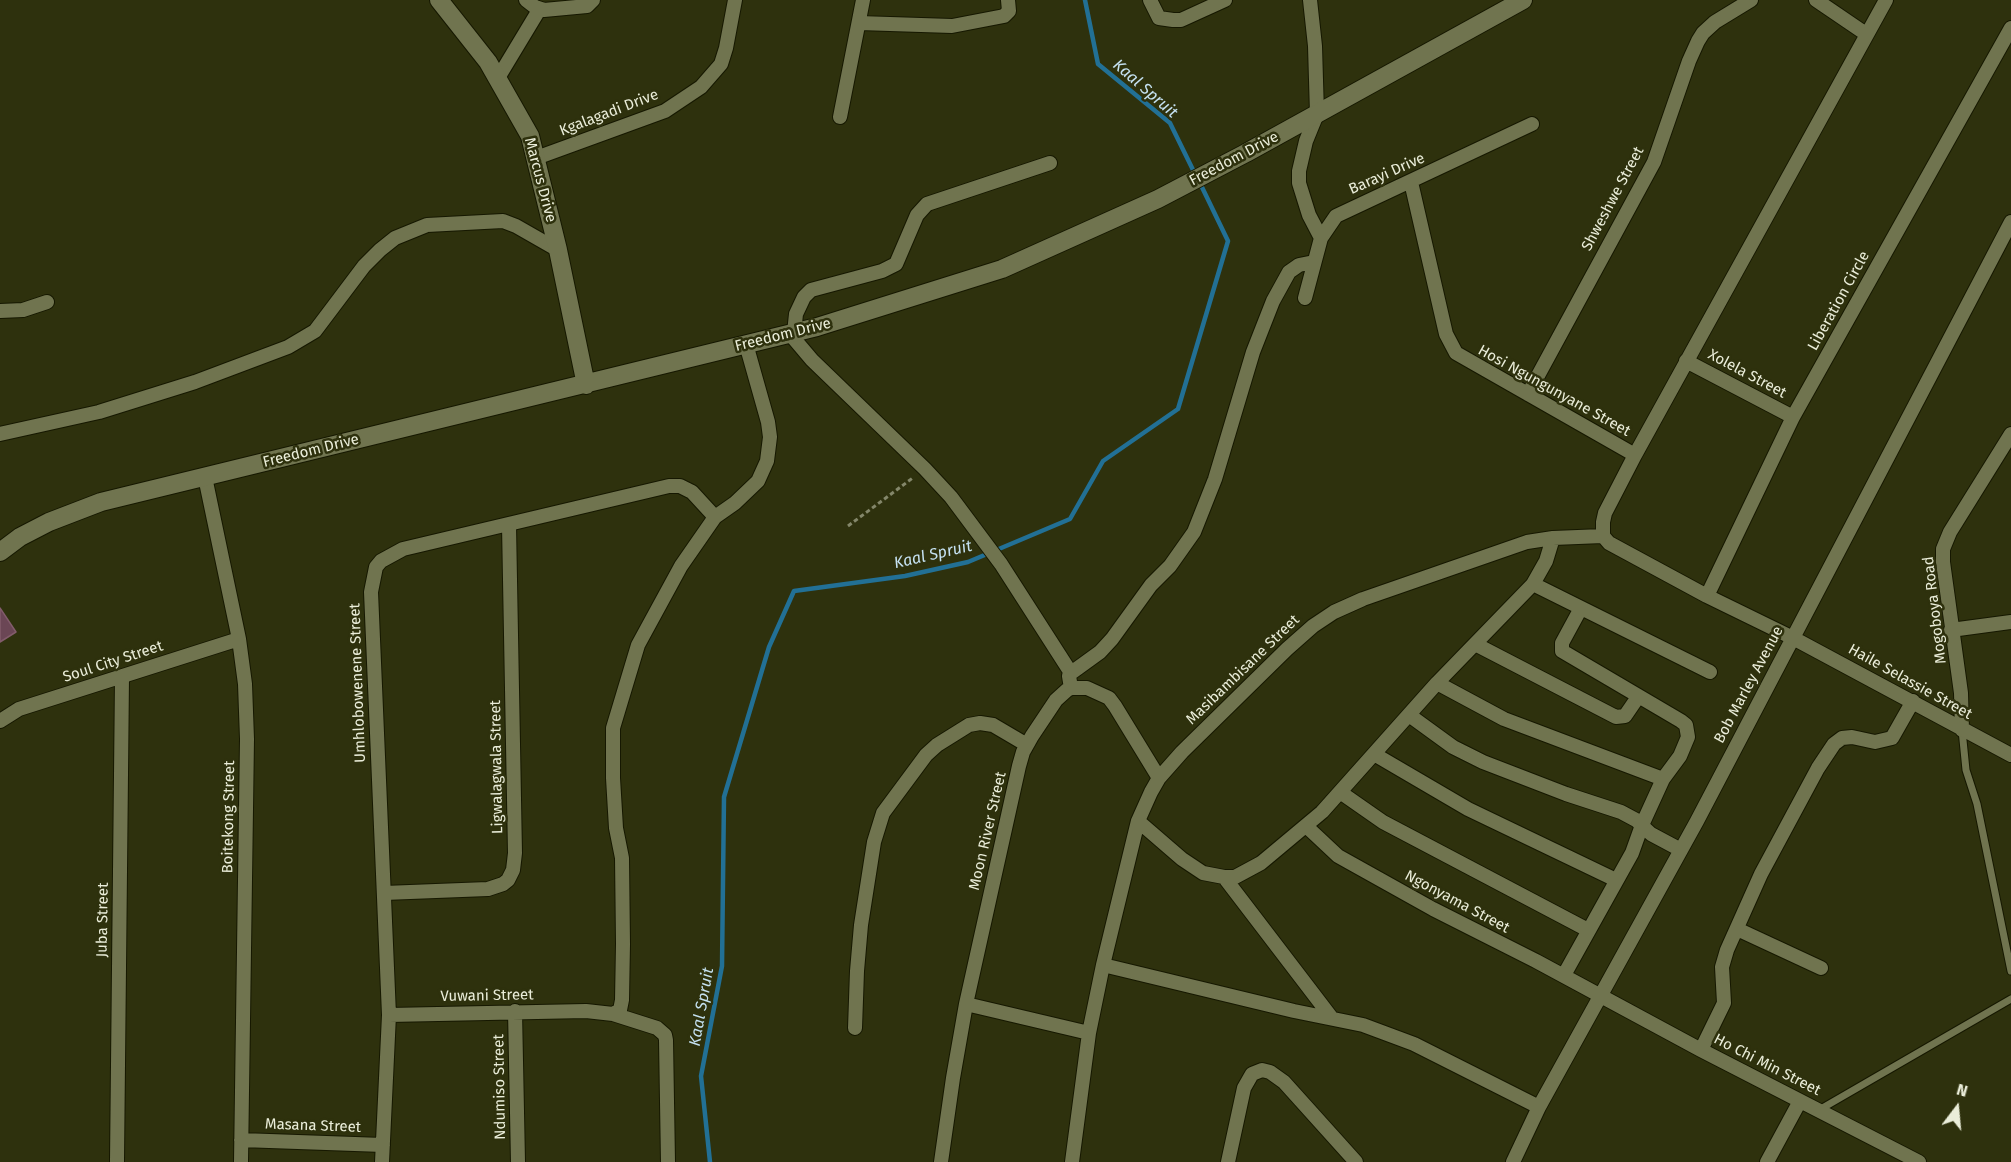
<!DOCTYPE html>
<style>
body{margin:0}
#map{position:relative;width:2011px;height:1162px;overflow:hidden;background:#2e310d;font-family:"Fira Sans",sans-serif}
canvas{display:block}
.north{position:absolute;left:1927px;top:1078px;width:60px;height:60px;-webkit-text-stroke:4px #2e310d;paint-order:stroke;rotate:16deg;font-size:16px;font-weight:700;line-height:24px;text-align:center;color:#eaedd9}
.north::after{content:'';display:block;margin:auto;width:21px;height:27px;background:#eaedd9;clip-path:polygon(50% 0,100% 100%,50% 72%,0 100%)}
</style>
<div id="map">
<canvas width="2011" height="1162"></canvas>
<div class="north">N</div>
</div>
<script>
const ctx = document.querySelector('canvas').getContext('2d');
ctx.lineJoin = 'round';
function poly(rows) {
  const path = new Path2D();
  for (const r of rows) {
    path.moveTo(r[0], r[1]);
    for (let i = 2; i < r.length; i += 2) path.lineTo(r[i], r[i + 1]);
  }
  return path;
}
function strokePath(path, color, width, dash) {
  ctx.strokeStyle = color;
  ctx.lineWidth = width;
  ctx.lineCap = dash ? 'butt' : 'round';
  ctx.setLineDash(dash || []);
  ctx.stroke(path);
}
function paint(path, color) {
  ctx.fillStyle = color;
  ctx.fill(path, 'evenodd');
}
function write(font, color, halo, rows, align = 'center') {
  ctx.font = font + ' "Fira Sans",sans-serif';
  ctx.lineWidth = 5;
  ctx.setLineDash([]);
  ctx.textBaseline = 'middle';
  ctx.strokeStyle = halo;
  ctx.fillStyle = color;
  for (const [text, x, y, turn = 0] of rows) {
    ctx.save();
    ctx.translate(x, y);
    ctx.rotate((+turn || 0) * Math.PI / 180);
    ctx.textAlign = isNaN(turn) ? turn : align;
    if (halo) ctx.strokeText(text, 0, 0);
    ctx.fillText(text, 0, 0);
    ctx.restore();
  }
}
const stream = poly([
 [1085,0,1098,64,1170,123,1195,174],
 [710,1162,701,1076,722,966,724,797,769,647,794,591,905,576,968,562,1070,519,1103,461,1178,409,1228,241,1199,181]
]);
const building = poly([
 [0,608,16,632,0,642,0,608]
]);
const path = poly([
 [848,526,914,477]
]);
const lane = poly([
 [1962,730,1966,770,1977,804,2011,971],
 [1819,1110,2011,999]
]);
const street = poly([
 [526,0,535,7,544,10,587,6,593,0],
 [1150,0,1159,18,1173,20,1181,20,1225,0],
 [1310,0,1315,46,1317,114,1306,141,1299,171,1299,183,1309,215,1321,238],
 [1816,0,1866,34],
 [859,23,952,26,1004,16,1009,11,1008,0],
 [498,78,539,10],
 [840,117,863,0],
 [536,158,665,111,701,87,721,64,726,48,735,0],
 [1411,182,1446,334,1456,353,1635,455],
 [1305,298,1321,238,1336,216,1532,124],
 [0,311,23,310,47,302],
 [794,333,796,314,804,297,811,290,882,271,896,264,917,215,927,204,1050,163],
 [790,334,812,360,925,469,951,497,1001,564,1071,673],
 [1686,361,1793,417],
 [1528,394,1654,162,1689,61,1698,41,1703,33,1715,22,1751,0],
 [0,434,99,412,195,382,288,347,315,331,364,266,380,250,395,238,427,225,503,221,516,226,558,250],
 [205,477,239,639,245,684,247,739,241,1162],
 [1603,536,1603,522,1605,513,1635,455,1886,0],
 [1533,584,1710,672],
 [1707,596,1793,417,2011,28],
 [1951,630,2011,622],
 [1475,644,1616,717,1625,716,1638,697],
 [1437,683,1504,719,1663,779],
 [1071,688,1069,676,1071,673,1100,652,1112,639,1151,585,1170,566,1194,532,1215,479,1253,352,1273,301,1289,272,1299,265,1314,262],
 [1409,715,1453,747,1483,762,1566,794,1621,812,1636,820,1651,834,1681,850],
 [0,721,19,709,239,639],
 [1962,730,1961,693,1943,562,1943,549,1950,532,2011,434],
 [1374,754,1468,809,1616,880],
 [1340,792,1383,822,1588,930],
 [1138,821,1182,859,1203,873,1224,877,1235,877,1261,863,1322,812,1437,683,1533,584,1546,561,1553,538],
 [1306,826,1338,856,1433,909,1536,961,1701,1050,1919,1162],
 [1224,877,1331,1017],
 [384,893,488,889,503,884,508,880,513,870,515,853,509,525],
 [1737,929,1821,968],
 [1103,965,1294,1011,1363,1025,1414,1044,1539,1107],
 [1564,975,1632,853,1642,825,1663,779,1680,756,1688,737,1686,725,1681,721,1562,651,1562,643,1581,608],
 [966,1004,1089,1033],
 [515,1011,518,1162],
 [613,1014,620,1010,622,1000,623,944,622,858,616,828,613,778,613,728,638,645,681,566,715,517,735,503,758,481,767,461,770,437,768,422,746,344],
 [389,1015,586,1011,613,1014,657,1028,665,1035,666,1040,668,1162],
 [855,1028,857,971,861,925,874,842,883,813,926,755,937,745,969,725,980,723,993,725,1027,745],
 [1701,1050,1724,1003,1722,967,1727,950,1761,874,1818,768,1834,744,1842,738,1852,737,1875,742,1892,738,1913,701],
 [241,1140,383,1145],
 [117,1162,122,678],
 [382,1162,389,1015,371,592,376,567,381,561,403,549,669,486,680,486,692,492,715,517],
 [941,1162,953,1078,966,1004,1019,766,1023,752,1032,736,1056,700,1067,690,1071,688,1087,688,1109,698,1115,706,1159,778],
 [1072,1162,1089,1033,1103,965,1138,821,1151,792,1159,778,1182,752,1287,649,1313,626,1334,612,1363,599,1527,542,1553,538,1603,536,1609,543,1707,596,1793,638,2011,755],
 [1228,1162,1244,1088,1252,1074,1262,1070,1270,1072,1284,1082,1356,1162],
 [1513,1162,1539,1107,1697,821,2011,222],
 [1767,1162,1800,1101]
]);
const secondary = poly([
 [439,0,488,62,530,136,558,250,586,385],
 [0,552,20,537,49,522,101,502,817,327,1002,269,1158,199,1246,153,1523,0]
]);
const streetNames = [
 ["Kgalagadi Drive",609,113,-21],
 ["Freedom Drive",1234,159,-28],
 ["Barayi Drive",1387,174,-24],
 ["Marcus Drive",540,180,75],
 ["Shweshwe Street",1613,199,-62],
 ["Liberation Circle",1839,301,-61],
 ["Freedom Drive",783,335,-14],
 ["Xolela Street",1747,374,28],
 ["Hosi Ngungunyane Street",1554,391,29],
 ["Freedom Drive",311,451,-14],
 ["Mogoboya Road",1935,610,-97],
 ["Soul City Street",113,662,-18],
 ["Masibambisane Street",1243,670,-44],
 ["Haile Selassie Street",1910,682,29],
 ["Umhlobowenene Street",358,683,-92],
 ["Bob Marley Avenue",1749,685,-62],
 ["Ligwalagwala Street",497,767,-91],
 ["Boitekong Street",229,817,-89],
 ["Moon River Street",988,831,-77],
 ["Ngonyama Street",1457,902,28],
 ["Juba Street",103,920,-89],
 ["Vuwani Street",487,996,-1],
 ["Ho Chi Min Street",1767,1065,27],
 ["Ndumiso Street",500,1087,-91],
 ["Masana Street",313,1126,2]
];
const waterNames = [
 ["Kaal Spruit",1145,89,41],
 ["Kaal Spruit",933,555,-13],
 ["Kaal Spruit",702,1007,-80]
];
strokePath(stream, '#227095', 4.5);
paint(building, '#6b4655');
strokePath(building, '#825c6b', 1.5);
strokePath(lane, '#161801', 9);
strokePath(street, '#161801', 16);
strokePath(secondary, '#161801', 20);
strokePath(path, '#84876a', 3, [4.5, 3]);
strokePath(lane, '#70744f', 7);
strokePath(street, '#70744f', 14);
strokePath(secondary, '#70744f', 18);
write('15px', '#eaedd9', '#2e310d', streetNames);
write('italic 16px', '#c5e1f1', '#2e310d', waterNames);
</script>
